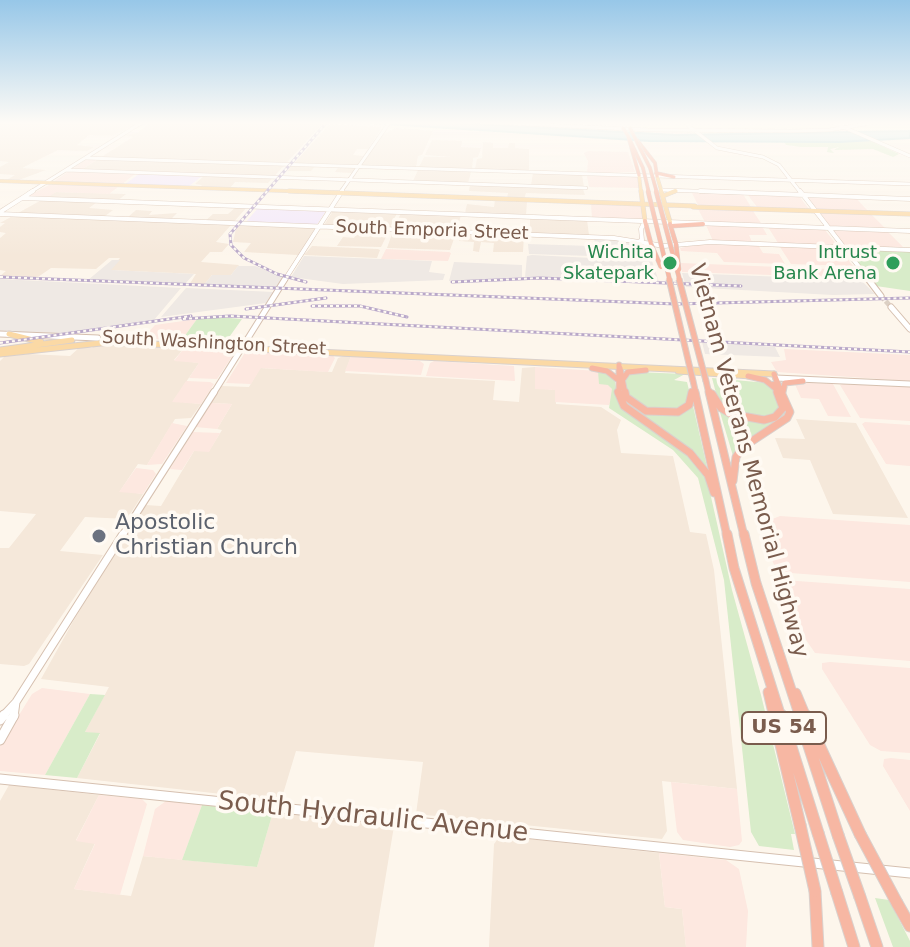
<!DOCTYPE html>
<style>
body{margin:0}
canvas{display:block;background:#fdf6ec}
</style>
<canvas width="910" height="947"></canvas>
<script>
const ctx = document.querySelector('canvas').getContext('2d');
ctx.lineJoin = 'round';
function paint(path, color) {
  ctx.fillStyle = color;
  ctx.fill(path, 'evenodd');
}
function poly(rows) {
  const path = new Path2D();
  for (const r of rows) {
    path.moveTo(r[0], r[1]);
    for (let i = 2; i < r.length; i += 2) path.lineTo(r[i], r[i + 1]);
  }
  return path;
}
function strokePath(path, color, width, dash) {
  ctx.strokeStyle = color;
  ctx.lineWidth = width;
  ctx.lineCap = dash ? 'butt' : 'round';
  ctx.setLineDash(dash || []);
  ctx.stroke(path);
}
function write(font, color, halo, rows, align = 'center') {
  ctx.font = font + ' "DejaVu Sans",sans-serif';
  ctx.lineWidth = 7;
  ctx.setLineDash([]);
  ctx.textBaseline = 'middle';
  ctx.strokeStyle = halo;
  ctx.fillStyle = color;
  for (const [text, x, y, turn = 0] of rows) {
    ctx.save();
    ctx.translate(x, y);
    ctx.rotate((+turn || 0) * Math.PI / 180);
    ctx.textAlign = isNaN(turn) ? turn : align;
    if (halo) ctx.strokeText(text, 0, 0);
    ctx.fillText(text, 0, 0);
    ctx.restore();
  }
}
const residential = poly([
 [0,123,139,123,112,136,89,135,77,145,94,147,87,151,58,150,22,168,46,170,16,181,5,181,15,175,0,174,0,167,9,162,0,161],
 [148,123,323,123,268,183,235,182,229,189,199,188,202,185,195,184,205,175,81,170,133,137,124,135,138,133],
 [330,124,382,127,368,149,357,149,353,155,363,156,352,173,335,172,339,166,317,164,311,171,287,171],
 [396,128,433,131,422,155,418,156,416,167,362,165,382,135],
 [432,140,462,141,461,147,481,148,478,157,473,158,472,169,419,167,424,157,452,157,425,155],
 [483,142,493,143,493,148,508,148,509,143,515,143,515,148,529,149,529,171,475,169,477,159,482,158],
 [418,170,471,172,468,183,413,181],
 [533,173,582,175,584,187,531,185],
 [470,185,583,189,585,195,526,193,524,199,507,199,508,193,469,191],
 [56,192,126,194,117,201,100,200,89,208,113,210,105,216,127,218,136,210,152,211,149,215,177,213,171,219,205,221,213,214,228,214,236,207,247,207,216,242,229,244,222,252,210,252,201,262,239,265,231,275,212,275,204,285,189,285,196,274,110,270,120,258,109,258,96,269,51,268,38,277,0,276,6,271,0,270,0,238,6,233,0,232,0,227,5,223,0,223],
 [495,200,527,202,526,215,465,213,467,204,494,207],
 [333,211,397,213,390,228,324,225],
 [401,213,461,215,457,230,394,228],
 [530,218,587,220,589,235,530,233],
 [237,224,316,228,298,255,244,252,251,243,233,242],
 [359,229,389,231,381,247,337,246,343,237,354,238],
 [393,231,456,233,450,250,387,248],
 [461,233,524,236,523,252,493,252,494,243,481,242,479,252,473,251,474,242,459,241],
 [312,246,378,249,380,250,377,258,304,255],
 [97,343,185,347,174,360,199,363,173,401,201,404,191,418,175,419,147,465,138,464,120,491,143,494,127,519,85,517,60,551,103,555,29,664,24,666,0,664,0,548,9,548,36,514,0,511,0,361,5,356,28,354,70,356,80,347,92,348],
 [344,356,351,356,345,373,495,381,493,400,519,402,522,368,535,367,535,388,555,390,556,404,601,407,621,420,617,430,621,453,673,456,690,532,706,534,714,570,737,789,662,781,667,831,662,839,416,814,423,762,296,751,283,794,276,800,77,778,100,734,85,732,109,687,41,679,75,618,145,505,161,506,194,451,209,451,222,430,217,429,232,404,211,403,221,386,249,387,260,368,332,372,338,358],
 [796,419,856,423,908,518,833,514,810,460,783,458,775,438,805,439],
 [9,785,99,795,76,840,95,843,74,889,131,896,143,856,257,867,273,812,394,826,374,947,0,947,0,801],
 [500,836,659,853,665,907,682,909,686,947,489,947,494,844]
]);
const commercial = poly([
 [588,151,628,152,635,172,587,173,588,161,584,153],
 [87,159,98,159,81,170,136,173,121,185,53,182],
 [587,176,638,176,639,188,589,187],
 [49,185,90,185,118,187,109,194,56,192,47,198,26,197],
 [692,193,743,194,751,207,698,205],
 [748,195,799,196,809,209,757,207],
 [806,197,856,198,868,211,817,209],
 [591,204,641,206,644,219,592,218],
 [698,209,753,211,761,223,705,222],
 [819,212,871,214,885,228,830,226],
 [706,225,763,228,767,235,749,235,752,242,713,241],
 [768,227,825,230,837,245,778,243],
 [832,230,887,231,903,247,845,246],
 [710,243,758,245,763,253,779,254,785,264,724,262,717,253,681,251,680,248],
 [780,247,840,249,853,266,791,264],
 [386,249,449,252,451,253,448,261,381,259],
 [681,263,854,270,862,278,682,272],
 [197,319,181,341,143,338,155,325],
 [185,347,232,350,235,352,217,379,189,378,199,363,174,361],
 [784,349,910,355,910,381,777,372,771,362,786,360],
 [246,351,332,355,335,358,328,372,261,368,251,384,226,383],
 [351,356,420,361,424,364,421,375,345,371],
 [434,361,514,366,515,381,426,376,430,363],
 [535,367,598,371,612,389,612,400,609,405,555,402,555,390,535,389],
 [186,381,210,382,214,384,201,404,172,402],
 [794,382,833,384,851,417,828,416,819,399,801,398],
 [844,384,910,387,910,421,860,418,840,385],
 [211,403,232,404,217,429,195,427],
 [865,422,910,425,910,466,886,464,862,424],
 [172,423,187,426,162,464,147,465],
 [193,432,220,433,209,452,194,451,182,470,170,469],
 [136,468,153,470,156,474,143,494,119,492],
 [780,516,910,525,910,582,777,572,768,550,767,534,770,520],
 [783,580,910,589,910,661,815,653,791,618,779,584],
 [830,662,910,668,910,753,881,751,870,745,822,669,822,663],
 [42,688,90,694,45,775,0,771,0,746,32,694],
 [891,758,910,760,910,811,883,766,884,759],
 [671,782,737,789,742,841,739,845,730,847,683,840,677,832],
 [99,795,142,799,147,804,120,895,74,889,95,844,76,841],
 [166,801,202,805,182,860,143,856,155,809],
 [659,853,726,860,739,869,748,911,746,947,686,947,682,909,665,907]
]);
const industrial = poly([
 [594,239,622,240,650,247,654,259,606,256,596,247],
 [528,244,591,246,592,256,529,254],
 [532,255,652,261,659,282,525,277,527,256],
 [304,256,432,261,429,272,445,274,443,280,343,284,291,277],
 [112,260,120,260,111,270,194,274,184,285,88,280],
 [454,262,522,265,522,277,449,281],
 [238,266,255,266,284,277,277,288,203,286,212,275,231,275],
 [682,273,861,280,875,294,833,295,686,287],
 [0,279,181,288,154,320,57,334,0,333],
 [186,288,274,292,266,303,161,317],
 [702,342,775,347,780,357,705,354]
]);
const education = poly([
 [140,173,202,176,188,187,124,185],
 [259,207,326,211,316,226,245,223]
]);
const green = poly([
 [869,140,899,154,893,157,873,149,834,150,839,147,830,149,834,153,827,152,828,147,801,147,786,145,783,141],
 [847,249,910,251,910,291,876,286],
 [216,317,242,319,225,343,181,341,197,319],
 [598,371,614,377,619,404,686,451,707,479,732,590,761,695,795,834,791,834,794,850,759,846,751,832,724,580,698,478,673,450,609,408,612,389,608,385,599,384],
 [635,372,685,374,674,380,687,382,690,394,687,404,680,409,657,412,633,403,627,393,625,377],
 [712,378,768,383,772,386,780,410,767,418,734,414,718,401],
 [622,393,633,406,658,415,693,406,707,467,627,406],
 [719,409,757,421,788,409,785,417,733,456],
 [90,694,105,695,85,732,100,733,77,778,45,775],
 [202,805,273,812,257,867,182,860],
 [875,898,889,900,910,941,910,947,893,947]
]);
const water = poly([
 [371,123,454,123,676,135,910,131,910,138,839,142,650,141,371,123]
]);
const secondaryTunnel = poly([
 [881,296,891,307]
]);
const secondaryFar5 = poly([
 [505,123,649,130,791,131,829,130,872,123],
 [685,123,717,148,763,157,779,165,801,193],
 [834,123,910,156],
 [86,158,910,184],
 [66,170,586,188],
 [662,190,755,193],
 [29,193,141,123],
 [340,193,389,123]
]);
const secondaryFar4 = poly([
 [700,191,910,199],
 [800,191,870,281],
 [22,198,910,231],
 [0,212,33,191],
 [0,214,614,238,664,246,710,242,910,250],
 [637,243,642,240,641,229,645,221],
 [284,281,342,191]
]);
const secondaryFar3 = poly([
 [868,279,881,296],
 [891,307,910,329],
 [0,334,98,338],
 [776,378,910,384],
 [213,394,285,279]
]);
const secondaryFar2 = poly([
 [122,536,214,392]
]);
const secondaryFar1 = poly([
 [2,717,16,702,123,534],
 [14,717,16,702]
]);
const secondary = poly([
 [0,720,4,715],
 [0,740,14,715],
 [0,779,910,873]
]);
const primaryFar2 = poly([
 [639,175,641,193],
 [657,176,662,193],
 [0,181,344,193],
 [670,193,676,191]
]);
const primaryFar1 = poly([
 [289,191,695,206],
 [641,191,645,221],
 [661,191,670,222],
 [663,196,675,191],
 [693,207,910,214]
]);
const primary = poly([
 [9,334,41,342],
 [0,350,72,340],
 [0,354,110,342,774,374],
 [678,371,751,376]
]);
const highwayFar5 = poly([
 [628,136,639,175],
 [629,138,643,168],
 [637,140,655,163,657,176],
 [656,173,674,177]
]);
const highwayFar4 = poly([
 [645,221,651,244],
 [670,224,676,244],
 [671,226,703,224]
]);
const highwayFar3 = poly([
 [592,368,607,371,617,379],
 [620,368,625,394],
 [774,374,782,394],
 [748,376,765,380,775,388],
 [623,379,628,372,646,370],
 [693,381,696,394],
 [706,381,709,394],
 [774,384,778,394],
 [783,392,785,383,803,381],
 [619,394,619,365]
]);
const highwayFar2 = poly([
 [618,392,624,406,690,453,708,475,714,493],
 [625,392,626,397,646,411,678,412,689,405,692,392],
 [695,392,727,536],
 [709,392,744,536],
 [712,394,721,408,731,414,764,420,775,417,783,408,777,392],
 [733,481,736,457,743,447,787,418,790,412,781,392]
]);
const highwayFar1 = poly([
 [727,534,734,568,781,717],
 [744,534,756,583,800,717],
 [768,692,774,717],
 [796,693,806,717]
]);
const highway = poly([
 [774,715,800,825],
 [781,715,818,833],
 [799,715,838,835],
 [805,715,860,834],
 [815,891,818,947],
 [837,893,854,947],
 [860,897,877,947],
 [897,903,910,926]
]);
const rail = poly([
 [0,277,676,304,910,298],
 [306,282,277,274,244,258,231,245,230,234,326,123],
 [452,282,540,278,741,286],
 [312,306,360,306,407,317],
 [246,309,326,298],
 [183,319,230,316,910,352],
 [0,343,191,316]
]);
const highwayBridgeFar3 = poly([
 [623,128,628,136],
 [630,128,650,168,657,193],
 [643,168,649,193]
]);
const highwayBridgeFar2 = poly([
 [648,191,670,281],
 [656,191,680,281],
 [651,244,661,267],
 [676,244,679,270]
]);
const highwayBridgeFar1 = poly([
 [669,279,693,381],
 [679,279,706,381]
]);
const highwayBridge = poly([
 [800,825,815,891],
 [818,833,837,893],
 [860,834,897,903],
 [838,835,860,897]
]);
const markers = [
 [670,263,8,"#2e9e5b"],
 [893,263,8,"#2e9e5b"],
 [99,536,8,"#6b7280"]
];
const farStreetnames = [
 ["South Emporia Street",432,231,2],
 ["South Washington Street",214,344,3]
];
const farLeisurenames = [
 ["Wichita",654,253],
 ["Skatepark",654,274],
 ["Intrust",877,253],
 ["Bank Arena",877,274]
];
const shields = [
 [784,728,84]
];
const shieldNames = [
 ["US 54",784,728]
];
const streetNames = [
 ["Vietnam Veterans Memorial Highway",748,461,75]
];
const worshipNames = [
 ["Apostolic",115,523],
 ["Christian Church",115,548]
];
const nearStreetnames = [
 ["South Hydraulic Avenue",373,818,6]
];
paint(residential, '#f5e8da');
paint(commercial, '#fde8e0');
paint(industrial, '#efe9e4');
paint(education, '#f3e8fa');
paint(green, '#d8ecc9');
paint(water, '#bfe3e8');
strokePath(water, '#a5d3da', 2);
strokePath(secondaryTunnel, '#dcd0c4', 5, [5, 2]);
strokePath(secondaryFar5, '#d6c0b0', 4);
strokePath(secondaryFar4, '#d6c0b0', 5);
strokePath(secondaryFar3, '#d6c0b0', 7);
strokePath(secondaryFar2, '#d6c0b0', 8);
strokePath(secondaryFar1, '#d6c0b0', 9);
strokePath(secondary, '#d6c0b0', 11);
strokePath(primaryFar2, '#dad1cd', 4);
strokePath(primaryFar1, '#dad1cd', 5);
strokePath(primary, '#dad1cd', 7);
strokePath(highwayFar5, '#dad1cd', 4);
strokePath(highwayFar4, '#dad1cd', 5);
strokePath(highwayFar3, '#dad1cd', 7);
strokePath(highwayFar2, '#dad1cd', 9);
strokePath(highwayFar1, '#dad1cd', 11);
strokePath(highway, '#dad1cd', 13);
strokePath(secondaryFar5, '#fff', 3);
strokePath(secondaryFar4, '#fff', 4);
strokePath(secondaryFar3, '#fff', 5);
strokePath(secondaryFar2, '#fff', 6);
strokePath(secondaryFar1, '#fff', 7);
strokePath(secondary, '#fff', 9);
strokePath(primaryFar2, '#fbd9a5', 3);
strokePath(primaryFar1, '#fbd9a5', 4);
strokePath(primary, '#fbd9a5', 5);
strokePath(highwayFar5, '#f7b7a3', 3);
strokePath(highwayFar4, '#f7b7a3', 4);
strokePath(highwayFar3, '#f7b7a3', 5);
strokePath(highwayFar2, '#f7b7a3', 7);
strokePath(highwayFar1, '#f7b7a3', 9);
strokePath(highway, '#f7b7a3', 11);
strokePath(rail, '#b9a8c9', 3);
strokePath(rail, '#fffaf3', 2, [3]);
strokePath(highwayBridgeFar3, '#dad1cd', 4, []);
strokePath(highwayBridgeFar2, '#dad1cd', 5, []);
strokePath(highwayBridgeFar1, '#dad1cd', 7, []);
strokePath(highwayBridge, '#dad1cd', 13, []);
strokePath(highwayBridgeFar3, '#f7b7a3', 3);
strokePath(highwayBridgeFar2, '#f7b7a3', 4);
strokePath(highwayBridgeFar1, '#f7b7a3', 5);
strokePath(highwayBridge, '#f7b7a3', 11);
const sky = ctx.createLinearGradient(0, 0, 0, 256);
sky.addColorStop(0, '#97c7e8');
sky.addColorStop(0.48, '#fefbf6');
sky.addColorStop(1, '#fefbf600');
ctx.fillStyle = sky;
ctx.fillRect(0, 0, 910, 256);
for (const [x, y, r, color] of markers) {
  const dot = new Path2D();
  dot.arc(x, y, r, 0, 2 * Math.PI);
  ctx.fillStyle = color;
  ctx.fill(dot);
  strokePath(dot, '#fffaf3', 3);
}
write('18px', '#7a5c4d', '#fffaf3', farStreetnames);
write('18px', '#27864d', '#fffaf3', farLeisurenames, 'right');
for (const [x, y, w] of shields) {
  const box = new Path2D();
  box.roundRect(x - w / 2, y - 16, w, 32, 6);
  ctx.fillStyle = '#fffaf3';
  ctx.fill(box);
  strokePath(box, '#7a5c4d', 2);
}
write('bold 20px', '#7a5c4d', null, shieldNames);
write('22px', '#7a5c4d', '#fffaf3', streetNames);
write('22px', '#5b616d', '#fffaf3', worshipNames, 'left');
write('26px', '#7a5c4d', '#fffaf3', nearStreetnames);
</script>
